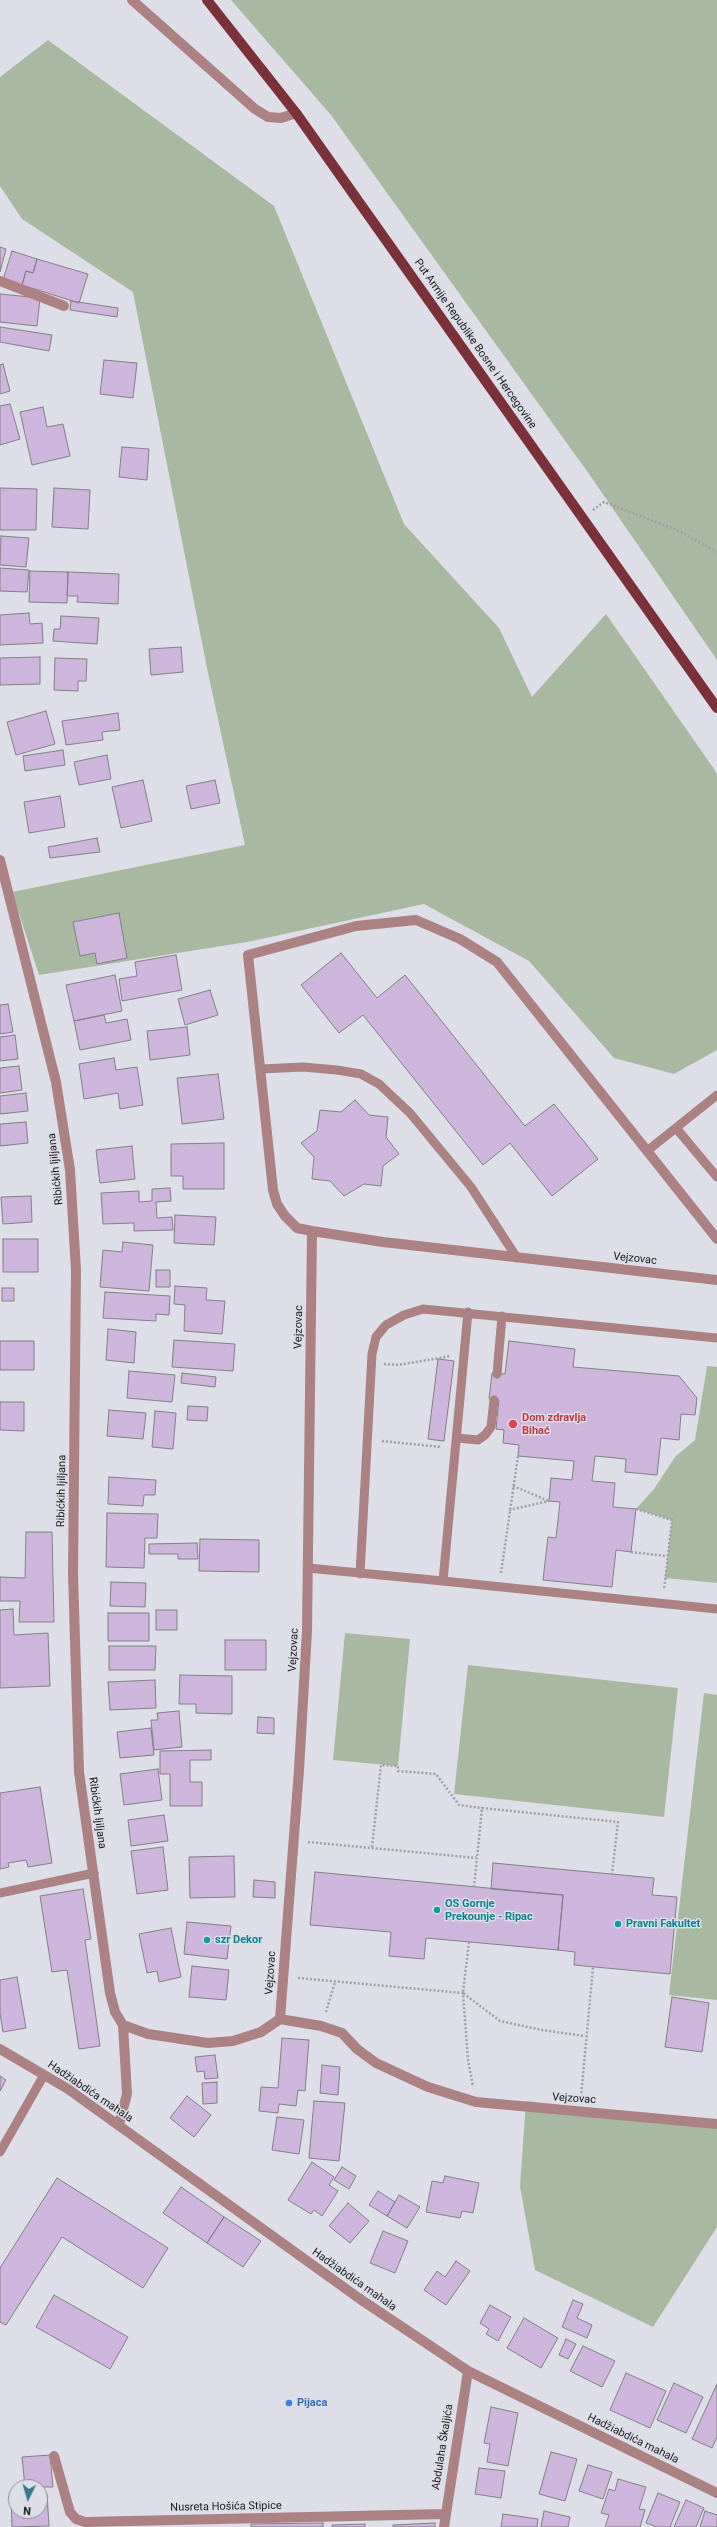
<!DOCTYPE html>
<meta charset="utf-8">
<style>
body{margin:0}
#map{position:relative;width:717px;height:2527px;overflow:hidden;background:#dddee7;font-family:Roboto,sans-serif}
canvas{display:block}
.north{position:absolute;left:8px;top:2479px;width:40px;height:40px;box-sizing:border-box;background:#dddee7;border:1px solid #8f8f96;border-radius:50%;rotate:185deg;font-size:11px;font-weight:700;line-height:16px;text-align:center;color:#19191c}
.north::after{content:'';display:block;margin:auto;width:14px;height:18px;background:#39788d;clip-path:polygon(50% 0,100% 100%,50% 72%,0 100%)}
</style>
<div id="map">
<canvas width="717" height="2527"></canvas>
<div class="north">N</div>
</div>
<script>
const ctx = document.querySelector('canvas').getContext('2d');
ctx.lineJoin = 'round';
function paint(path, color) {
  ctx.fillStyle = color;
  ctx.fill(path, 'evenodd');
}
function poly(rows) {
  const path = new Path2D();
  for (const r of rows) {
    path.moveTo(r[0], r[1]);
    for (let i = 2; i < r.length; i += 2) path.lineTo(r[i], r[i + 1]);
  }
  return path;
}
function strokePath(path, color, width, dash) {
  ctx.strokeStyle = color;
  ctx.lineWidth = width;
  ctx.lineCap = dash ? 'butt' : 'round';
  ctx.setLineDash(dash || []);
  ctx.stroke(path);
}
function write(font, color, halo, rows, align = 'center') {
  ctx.font = font + ' Roboto,sans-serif';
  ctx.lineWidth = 3;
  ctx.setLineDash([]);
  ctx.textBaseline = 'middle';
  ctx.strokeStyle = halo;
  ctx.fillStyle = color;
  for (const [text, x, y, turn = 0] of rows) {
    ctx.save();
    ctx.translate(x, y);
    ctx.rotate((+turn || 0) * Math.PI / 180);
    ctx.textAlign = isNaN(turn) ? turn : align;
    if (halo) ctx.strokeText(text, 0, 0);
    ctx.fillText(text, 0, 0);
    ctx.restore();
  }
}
const green = poly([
 [231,0,717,0,717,660,589,474,331,115],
 [48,40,274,206,404,524,499,628,532,697,606,614,714,769,717,774,717,1050,674,1074,614,1058,529,961,424,904,247,942,39,975,12,892,245,845,207,668,133,292,22,219,0,186,0,77],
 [707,1366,717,1367,717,1583,665,1578,672,1520,636,1509,654,1489,675,1457,695,1440],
 [345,1633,410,1639,398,1766,333,1760],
 [468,1665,678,1688,664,1817,454,1794],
 [704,1693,717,1695,717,2000,669,1995],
 [526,2101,717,2123,717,2227,653,2327,535,2270,520,2186]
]);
const building = poly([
 [0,247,6,249,0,272,0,247],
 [12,251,37,259,33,273,26,271,22,285,3,280,12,251],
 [37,259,88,274,79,303,22,285,26,271,33,273,37,259],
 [0,294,40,298,37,326,0,322,0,294],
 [71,301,118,308,117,317,70,310,71,301],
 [0,327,52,335,49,351,0,342,0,327],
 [104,360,137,363,133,398,100,394,104,360],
 [3,364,10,391,0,394,0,365,3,364],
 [10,404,20,439,0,445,0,406,10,404],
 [43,407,47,427,63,424,70,456,32,465,20,412,43,407],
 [122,447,149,449,147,480,119,477,122,447],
 [0,488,37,489,36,530,0,530,0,488],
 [54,488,90,490,88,529,52,527,54,488],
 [1,536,29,538,26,567,0,565,1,536],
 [0,568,29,570,27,592,0,591,0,568],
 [30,571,68,572,67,603,29,602,30,571],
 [68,572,119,574,118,604,77,602,78,596,67,596,68,572],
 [29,613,30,624,42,623,43,643,0,645,0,615,29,613],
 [61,616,99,618,97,644,53,641,54,629,60,629,61,616],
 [181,647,183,672,151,675,149,649,181,647],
 [40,657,40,684,0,685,0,658,40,657],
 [55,658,87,659,86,681,78,681,78,691,54,690,55,658],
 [46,711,55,744,16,755,7,722,46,711],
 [118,713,120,730,102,732,103,740,66,745,62,721,118,713],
 [63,750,65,765,25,771,23,756,63,750],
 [107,755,111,779,79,785,74,762,107,755],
 [143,780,152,821,121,828,112,787,143,780],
 [215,780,220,803,191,809,186,786,215,780],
 [60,796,65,827,29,833,24,802,60,796],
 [97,838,100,852,50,858,48,847,97,838],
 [119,913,127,958,97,964,95,953,80,956,73,922,119,913],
 [341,953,377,998,405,975,525,1126,554,1104,598,1159,552,1196,510,1143,483,1165,363,1015,339,1033,301,985,341,953],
 [176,955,182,990,122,1001,119,979,137,976,135,962,176,955],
 [115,975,122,1011,74,1021,66,985,115,975],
 [210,990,218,1015,185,1025,178,999,210,990],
 [8,1004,13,1032,0,1034,0,1005,8,1004],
 [104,1015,106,1023,127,1019,131,1040,80,1050,74,1021,104,1015],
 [187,1027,190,1055,150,1060,147,1031,187,1027],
 [15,1035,18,1059,0,1061,0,1037,15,1035],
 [114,1058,116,1070,137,1067,143,1105,120,1109,118,1093,84,1099,79,1064,114,1058],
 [19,1066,22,1090,0,1093,0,1068,19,1066],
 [218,1074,224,1119,182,1124,177,1078,218,1074],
 [26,1093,28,1111,0,1114,0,1096,26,1093],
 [355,1100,369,1115,388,1117,386,1137,399,1154,383,1166,381,1186,364,1184,344,1196,330,1181,312,1179,314,1157,301,1143,317,1131,320,1110,341,1112,355,1100],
 [26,1122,28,1143,0,1146,0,1124,26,1122],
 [224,1143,224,1189,183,1189,183,1176,171,1176,171,1144,224,1143],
 [132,1146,135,1179,100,1183,96,1150,132,1146],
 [170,1188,171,1201,156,1202,157,1218,172,1217,173,1230,134,1231,134,1223,103,1224,101,1193,139,1191,139,1202,152,1201,152,1189,170,1188],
 [31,1196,32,1222,3,1224,1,1197,31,1196],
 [175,1215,216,1217,214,1245,174,1243,175,1215],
 [3,1239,38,1239,38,1272,3,1272,3,1239],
 [123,1242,153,1245,149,1291,100,1287,103,1250,122,1252,123,1242],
 [156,1270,170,1270,170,1287,156,1287,156,1270],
 [175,1286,207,1288,206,1300,225,1301,222,1334,184,1331,185,1305,174,1304,175,1286],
 [2,1288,14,1288,14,1301,2,1301,2,1288],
 [105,1292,170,1296,169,1315,156,1314,156,1321,103,1318,105,1292],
 [108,1329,136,1332,134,1363,106,1360,108,1329],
 [174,1340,235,1344,233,1371,172,1367,174,1340],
 [0,1341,34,1341,34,1370,0,1370,0,1341],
 [509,1341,575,1349,573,1367,679,1376,697,1398,695,1415,681,1414,679,1440,661,1438,657,1475,625,1472,626,1459,595,1456,592,1481,615,1483,613,1507,636,1509,631,1552,616,1550,612,1587,543,1580,548,1537,556,1538,560,1502,549,1501,551,1478,572,1480,574,1461,518,1456,519,1445,503,1443,504,1430,496,1429,499,1400,489,1399,492,1373,505,1374,509,1341],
 [438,1359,454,1361,444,1441,428,1439,438,1359],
 [129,1371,175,1375,172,1402,127,1398,129,1371],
 [182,1373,216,1377,215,1387,181,1383,182,1373],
 [0,1402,24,1402,24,1431,0,1430,0,1402],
 [188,1406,208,1407,207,1421,187,1420,188,1406],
 [109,1410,146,1413,143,1439,107,1436,109,1410],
 [155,1411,176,1413,173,1449,152,1447,155,1411],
 [109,1477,156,1480,155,1495,144,1495,143,1506,108,1504,109,1477],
 [107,1513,158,1514,157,1538,145,1538,144,1568,106,1567,107,1513],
 [26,1532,52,1532,54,1622,19,1622,20,1601,0,1601,0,1577,25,1578,26,1532],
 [200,1539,259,1540,259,1572,199,1571,200,1539],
 [197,1543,198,1559,178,1559,178,1554,149,1554,149,1544,197,1543],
 [111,1582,146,1583,145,1607,110,1606,111,1582],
 [13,1609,14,1635,48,1633,50,1686,0,1688,0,1610,13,1609],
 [156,1610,177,1610,177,1630,156,1630,156,1610],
 [108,1613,149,1613,149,1641,108,1641,108,1613],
 [225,1640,266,1640,266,1670,225,1670,225,1640],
 [109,1646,156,1646,155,1670,109,1670,109,1646],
 [180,1675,232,1676,232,1714,196,1713,196,1704,179,1704,180,1675],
 [155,1680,156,1708,110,1710,108,1682,155,1680],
 [179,1711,182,1747,154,1750,151,1720,158,1720,157,1713,179,1711],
 [258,1717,274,1718,274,1734,257,1733,258,1717],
 [151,1728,154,1755,120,1758,117,1732,151,1728],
 [211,1750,211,1760,190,1760,190,1782,202,1782,202,1806,170,1806,170,1774,160,1774,160,1751,211,1750],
 [158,1769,162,1800,124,1805,120,1774,158,1769],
 [40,1787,52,1863,28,1867,26,1860,8,1863,9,1867,0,1869,0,1793,40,1787],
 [164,1815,168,1841,131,1846,128,1820,164,1815],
 [163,1847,168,1890,137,1894,131,1851,163,1847],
 [234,1856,235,1897,190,1898,189,1857,234,1856],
 [493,1863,654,1878,652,1895,677,1897,670,1974,574,1965,575,1952,558,1950,563,1895,491,1889,493,1863],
 [315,1872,563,1895,558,1950,426,1938,424,1959,389,1956,391,1932,310,1925,315,1872],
 [254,1880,275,1882,275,1898,253,1897,254,1880],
 [83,1889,91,1939,85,1940,100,2046,79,2049,67,1970,52,1972,40,1896,83,1889],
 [187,1922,231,1926,227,1959,184,1954,187,1922],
 [171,1928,181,1977,159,1982,157,1971,147,1973,139,1934,171,1928],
 [192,1966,229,1970,226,2000,189,1997,192,1966],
 [17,1977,26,2028,3,2032,0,2013,0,1980,17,1977],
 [672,1997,709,2003,702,2052,665,2047,672,1997],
 [282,2038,309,2040,305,2091,298,2090,296,2106,279,2104,278,2113,259,2111,261,2087,278,2088,282,2038],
 [215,2055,218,2078,205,2079,204,2071,197,2072,195,2057,215,2055],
 [322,2065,340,2067,338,2095,320,2093,322,2065],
 [0,2076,6,2080,0,2091,0,2076],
 [217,2082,217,2103,203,2104,202,2083,217,2082],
 [187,2096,211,2115,194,2137,170,2118,187,2096],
 [314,2101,345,2103,339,2161,309,2158,314,2101],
 [277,2117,304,2120,299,2154,272,2150,277,2117],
 [312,2162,334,2177,329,2185,338,2191,322,2216,314,2210,311,2214,288,2200,312,2162],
 [342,2167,356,2176,349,2189,334,2180,342,2167],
 [445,2176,479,2183,473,2213,462,2211,460,2218,426,2212,432,2181,443,2183,445,2176],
 [57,2178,168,2248,143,2288,62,2237,6,2325,0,2322,0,2268,57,2178],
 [181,2187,224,2217,207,2243,163,2213,181,2187],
 [378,2191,395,2202,387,2216,369,2205,378,2191],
 [399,2195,420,2207,407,2228,387,2216,399,2195],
 [348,2203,369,2221,350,2243,329,2226,348,2203],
 [224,2217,261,2241,243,2267,207,2243,224,2217],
 [383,2231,408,2241,395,2273,370,2263,383,2231],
 [456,2261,470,2271,446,2305,424,2290,437,2271,445,2277,456,2261],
 [54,2295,128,2337,110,2369,36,2327,54,2295],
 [573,2300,583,2304,577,2318,592,2325,587,2338,562,2327,573,2300],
 [490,2305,511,2317,498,2341,486,2334,489,2329,480,2323,490,2305],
 [524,2318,558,2338,541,2368,507,2348,524,2318],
 [566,2339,576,2344,568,2359,559,2355,566,2339],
 [583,2346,615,2361,602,2387,570,2371,583,2346],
 [626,2373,666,2391,650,2428,610,2410,626,2373],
 [674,2383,703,2397,686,2433,657,2420,674,2383],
 [717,2384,717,2437,712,2448,692,2439,717,2384],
 [491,2407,518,2413,508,2466,487,2462,490,2444,484,2443,491,2407],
 [551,2452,577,2459,565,2501,539,2494,551,2452],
 [50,2455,53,2487,25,2487,22,2457,50,2455],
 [588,2465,612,2472,603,2499,579,2491,588,2465],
 [479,2468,505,2471,501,2498,475,2494,479,2468],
 [618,2479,646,2487,639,2509,645,2510,640,2527,605,2527,609,2515,601,2513,609,2489,615,2491,618,2479],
 [658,2493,680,2502,670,2527,657,2527,646,2523,658,2493],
 [40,2494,47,2494,49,2526,12,2527,11,2495,16,2495,16,2511,40,2511,40,2494],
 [686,2500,704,2508,696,2527,674,2527,686,2500],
 [544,2511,570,2517,568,2527,541,2527,544,2511],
 [705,2511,717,2515,717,2527,700,2527,705,2511],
 [503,2514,538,2519,537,2527,501,2527,503,2514],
 [323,2523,323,2527,251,2527,251,2524,323,2523],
 [435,2523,435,2527,393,2527,393,2525,435,2523],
 [365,2524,365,2527,332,2527,332,2525,365,2524]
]);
const path = poly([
 [593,510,604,502,677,530,717,552],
 [384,1364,398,1365,451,1356],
 [382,1441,441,1447],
 [513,1486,549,1501],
 [636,1509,672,1520,664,1590],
 [509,1510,549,1501],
 [631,1552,667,1556],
 [501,1573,518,1456],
 [308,1842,477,1858,482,1808,618,1822,612,1874],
 [372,1847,381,1765,398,1766,398,1771,436,1774,459,1805,482,1808],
 [474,1887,477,1858],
 [469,1942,463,1993,500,2021,542,2030,585,2036],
 [298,1978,463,1993,468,2060,473,2086],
 [326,2012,335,1982],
 [581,2097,593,1967]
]);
const service = poly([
 [261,1069,303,1067,337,1070,361,1074,379,1084,410,1113,471,1187,517,1258],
 [676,1128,717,1177],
 [647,1151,717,1095],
 [497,1374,502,1316],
 [457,1438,478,1440,485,1435,491,1427,494,1400],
 [308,1568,443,1581,468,1312],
 [360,1574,372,1354,376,1337,386,1325,404,1315,423,1309,717,1338],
 [443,1581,717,1609],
 [0,1893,94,1873],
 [0,2152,44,2075]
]);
const minor = poly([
 [132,0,255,109,268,117,281,118,296,113],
 [0,281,64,306],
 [0,860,56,1082,70,1170,76,1270,73,1574,79,1772,110,1993,115,2012,123,2025,127,2094,119,2124],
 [312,1231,297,1228,285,1216,277,1204,273,1190,248,955,356,926,416,920,460,939,497,962,717,1239],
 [280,2019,299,1770,307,1631,312,1231,383,1242,717,1280],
 [280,2019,321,2026,342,2033,357,2049,376,2063,428,2087,476,2102,717,2124],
 [123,2025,148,2034,208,2043,233,2041,261,2032,280,2019],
 [54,2456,70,2512,76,2519,85,2522,444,2514],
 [444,2527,468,2371]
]);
const tertiary = poly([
 [0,2049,68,2089,360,2299,468,2371,717,2493]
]);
const primary = poly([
 [207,0,296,113,717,708]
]);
const markers = [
 [513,1424,5,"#e0444e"],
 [437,1910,4,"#0f9aa8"],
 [618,1924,4,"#0f9aa8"],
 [207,1940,4,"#0f9aa8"],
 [289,2403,4,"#3f7fe0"]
];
const streetNames = [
 ["Put Armije Republike Bosne i Hercegovine",475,344,55],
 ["Ribićkih ljiljana",56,1169,-96],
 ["Vejzovac",635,1259,6],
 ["Vejzovac",299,1327,-89],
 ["Ribićkih ljiljana",62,1491,-89],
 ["Vejzovac",294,1650,-87],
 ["Ribićkih ljiljana",97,1813,82],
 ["Vejzovac",271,1973,-86],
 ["Hadžiabdića mahala",90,2092,34],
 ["Vejzovac",574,2099,4],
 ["Hadžiabdića mahala",354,2280,35],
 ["Hadžiabdića mahala",633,2439,26],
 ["Abdulaha Škaljića",443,2447,-81],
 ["Nusreta Hošića Stipice",226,2507,-1]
];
const healthNames = [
 ["Dom zdravlja",522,1418],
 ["Bihać",522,1431]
];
const cultureNames = [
 ["OS Gornje",445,1904],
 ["Prekounje - Ripac",445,1917],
 ["Pravni Fakultet",626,1924],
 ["szr Dekor",215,1940]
];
const shopNames = [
 ["Pijaca",297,2403]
];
paint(green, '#a9b9a1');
paint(building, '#cdb5db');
strokePath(building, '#837f86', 1);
strokePath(path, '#9fa0a7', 2.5, [2, 2]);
strokePath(service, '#ac8183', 9);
strokePath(minor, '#ac8183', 10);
strokePath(tertiary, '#ac8183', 10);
strokePath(primary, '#7a313a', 10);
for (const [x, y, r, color] of markers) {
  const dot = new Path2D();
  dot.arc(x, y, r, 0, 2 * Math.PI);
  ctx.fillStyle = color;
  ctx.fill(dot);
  strokePath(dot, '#dddee7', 1.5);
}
write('11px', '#19191c', '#dddee7', streetNames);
write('bold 11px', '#be3a42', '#dddee7', healthNames, 'left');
write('bold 11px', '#0d838f', '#dddee7', cultureNames, 'left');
write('bold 11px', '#366cbe', '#dddee7', shopNames, 'left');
</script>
